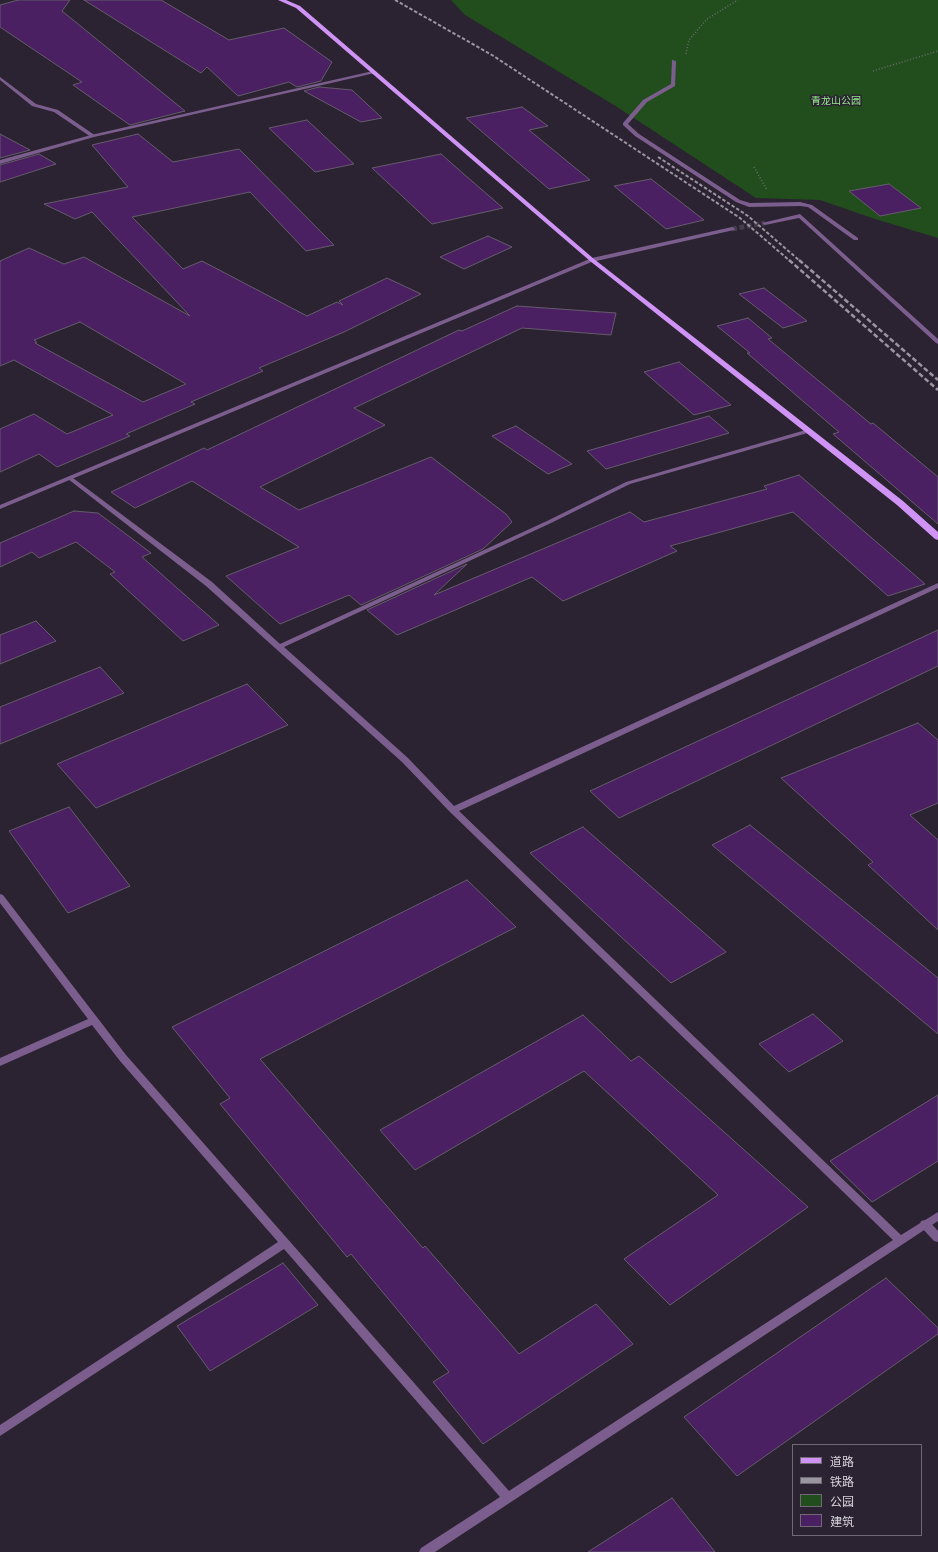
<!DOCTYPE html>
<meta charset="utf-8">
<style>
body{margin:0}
#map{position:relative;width:938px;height:1552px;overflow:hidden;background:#2b2331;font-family:"DejaVu Sans","Noto Sans SC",sans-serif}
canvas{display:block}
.legend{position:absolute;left:792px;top:1444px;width:130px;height:92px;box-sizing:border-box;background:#2b2331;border:1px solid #706975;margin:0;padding:5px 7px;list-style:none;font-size:12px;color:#d7d2db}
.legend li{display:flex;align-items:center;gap:8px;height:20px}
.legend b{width:20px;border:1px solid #706975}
</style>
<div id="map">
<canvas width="938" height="1552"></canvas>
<ul class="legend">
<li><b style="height:5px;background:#cf92f5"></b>道路</li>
<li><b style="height:5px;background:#9b95a0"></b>铁路</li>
<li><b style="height:11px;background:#214e1c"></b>公园</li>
<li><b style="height:11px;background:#4b2062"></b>建筑</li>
</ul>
</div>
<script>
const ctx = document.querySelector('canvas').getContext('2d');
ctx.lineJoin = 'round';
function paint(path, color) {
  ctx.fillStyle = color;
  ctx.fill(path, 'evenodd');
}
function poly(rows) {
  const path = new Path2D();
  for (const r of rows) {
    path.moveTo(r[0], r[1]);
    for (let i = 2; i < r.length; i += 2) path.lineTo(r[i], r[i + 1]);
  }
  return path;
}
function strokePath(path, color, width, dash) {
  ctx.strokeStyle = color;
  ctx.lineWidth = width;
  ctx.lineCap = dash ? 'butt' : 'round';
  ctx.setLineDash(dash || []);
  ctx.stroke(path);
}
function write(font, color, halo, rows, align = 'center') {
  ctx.font = font + ' "DejaVu Sans","Noto Sans SC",sans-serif';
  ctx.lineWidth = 3;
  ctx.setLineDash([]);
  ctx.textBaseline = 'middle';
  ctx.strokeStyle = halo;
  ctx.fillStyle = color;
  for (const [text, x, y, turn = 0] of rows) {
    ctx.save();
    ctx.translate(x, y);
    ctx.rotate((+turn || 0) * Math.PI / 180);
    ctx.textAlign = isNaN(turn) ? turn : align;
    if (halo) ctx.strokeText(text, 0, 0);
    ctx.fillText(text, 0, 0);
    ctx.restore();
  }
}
const green = poly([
 [451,0,938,0,938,238,872,218,820,200,756,198,614,105,465,15]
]);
const building = poly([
 [18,0,70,0,62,11,185,111,130,125,73,85,82,82,0,27,0,5,18,0],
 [84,0,161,0,229,40,284,28,332,62,321,81,297,87,289,82,238,96,207,67,201,73,84,0],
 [319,87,352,90,382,118,361,122,304,91,319,87],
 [522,107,548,126,529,130,590,180,549,189,466,118,522,107],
 [307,120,354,164,315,172,269,128,307,120],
 [0,134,30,150,0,158,0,134],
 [138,134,173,162,239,149,334,245,306,251,250,192,132,217,183,269,202,261,307,316,337,302,343,305,339,301,387,278,421,294,344,332,259,368,263,371,191,402,195,404,126,434,130,436,57,467,39,454,0,472,0,429,34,414,67,434,113,415,14,360,0,366,0,261,29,248,64,264,84,257,190,316,92,212,75,219,44,204,128,187,92,145,138,134],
 [80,322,186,384,143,402,35,343,37,342,34,340,80,322],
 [39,154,56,164,0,182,0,165,39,154],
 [441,154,466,176,503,208,432,224,372,168,441,154],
 [651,179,704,220,666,229,614,186,651,179],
 [889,184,921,208,880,216,849,191,889,184],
 [488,236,512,247,464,269,440,257,488,236],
 [764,288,807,321,783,328,739,294,764,288],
 [517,306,616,313,611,335,522,328,354,408,385,425,260,487,299,510,431,457,506,514,512,522,483,549,361,605,349,595,280,624,226,576,299,547,192,481,135,508,111,492,204,448,207,450,459,330,462,331,517,306],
 [748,318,772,338,768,339,871,424,873,423,938,477,938,524,833,434,839,432,747,353,750,353,717,326,748,318],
 [679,362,731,405,694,415,644,372,679,362],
 [709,416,729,433,606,469,587,451,709,416],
 [516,426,572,464,548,474,492,436,516,426],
 [799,475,925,584,888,596,793,512,670,546,677,551,563,601,532,577,397,635,367,610,467,564,434,595,630,512,644,522,767,489,764,486,799,475],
 [74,511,98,513,151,553,142,557,219,625,183,641,110,574,115,572,76,542,39,558,32,552,0,567,0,543,74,511],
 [36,621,56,641,0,664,0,635,36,621],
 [938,630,938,666,619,818,590,791,938,630],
 [100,667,124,693,0,744,0,707,100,667],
 [247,684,288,725,96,808,57,764,247,684],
 [918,723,938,740,938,803,910,815,938,840,938,930,868,865,873,862,781,778,918,723],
 [69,807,130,886,68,913,9,831,69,807],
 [750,825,938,978,938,1034,712,845,750,825],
 [583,827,726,952,671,983,530,853,583,827],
 [467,880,516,927,260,1059,423,1248,425,1246,519,1354,596,1304,633,1344,483,1444,433,1382,449,1372,351,1254,347,1257,220,1104,230,1098,172,1027,467,880],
 [813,1014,843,1041,789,1072,759,1044,813,1014],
 [583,1015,631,1061,639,1056,808,1207,670,1305,624,1259,718,1195,584,1071,415,1170,380,1130,583,1015],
 [938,1095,938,1161,872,1202,830,1161,938,1095],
 [283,1263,318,1305,210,1371,177,1326,283,1263],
 [886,1278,938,1328,938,1334,737,1476,684,1417,886,1278],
 [672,1498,715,1552,588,1552,672,1498]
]);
const minorTunnel = poly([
 [732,229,765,223]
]);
const path = poly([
 [686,54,689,40,707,19,738,0],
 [873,71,938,51],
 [754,167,767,190]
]);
const service = poly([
 [672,60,676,61,675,86,647,102,628,124,639,134,740,200,750,203,800,202,812,205,858,238,858,240,854,240,808,207,800,206,749,207,736,202,635,136,623,125,623,123,643,100,671,84,672,60],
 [925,1220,929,1221,938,1231,938,1242,934,1241,921,1227,920,1224,921,1221,925,1220]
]);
const minor = poly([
 [0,77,36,104,58,110,96,136,91,137,54,112,32,106,0,80,0,77],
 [800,214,938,339,938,344,936,343,799,218,765,225,762,223,800,214],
 [732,227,735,229,734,230,592,262,589,260,592,258,732,227],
 [809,429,811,430,811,432,630,484,551,523,284,647,408,758,454,806,938,583,938,588,459,811,901,1235,938,1212,938,1221,435,1552,419,1552,421,1548,500,1497,284,1249,0,1436,0,1425,278,1242,120,1061,92,1025,0,1066,0,1058,88,1019,0,903,0,894,3,895,126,1055,509,1491,893,1240,450,812,402,762,206,586,68,479,71,477,73,478,212,582,280,644,547,521,626,482,809,429]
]);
const tertiary = poly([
 [373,71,375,72,375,73,94,137,0,164,0,160,91,135,373,71],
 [592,258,594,259,594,261,0,509,0,505,592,258]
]);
const primary = poly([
 [278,0,286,0,300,6,594,259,903,501,938,532,938,540,935,539,897,505,590,261,296,8,278,0]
]);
const railFar1 = poly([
 [395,0,492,55,740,218,790,261],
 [658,157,748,216,800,261]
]);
const rail = poly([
 [789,260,938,390],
 [799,260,938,380]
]);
const farParknames = [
 ["青龙山公园",836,101]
];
paint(green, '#214e1c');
paint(building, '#4b2062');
strokePath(building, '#655c6b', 1);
strokePath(minorTunnel, '#453d4a', 5, [5, 2.5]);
strokePath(path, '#6f6874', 1.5, [1, 2]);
paint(service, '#7b5e8d');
paint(minor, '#7b5e8d');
paint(tertiary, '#7b5e8d');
paint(primary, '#cf92f5');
strokePath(railFar1, '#9b95a0', 2, [3.5, 2]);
strokePath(rail, '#9b95a0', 2.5, [5, 2.5]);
write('10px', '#97e98d', '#2b2331', farParknames);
</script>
